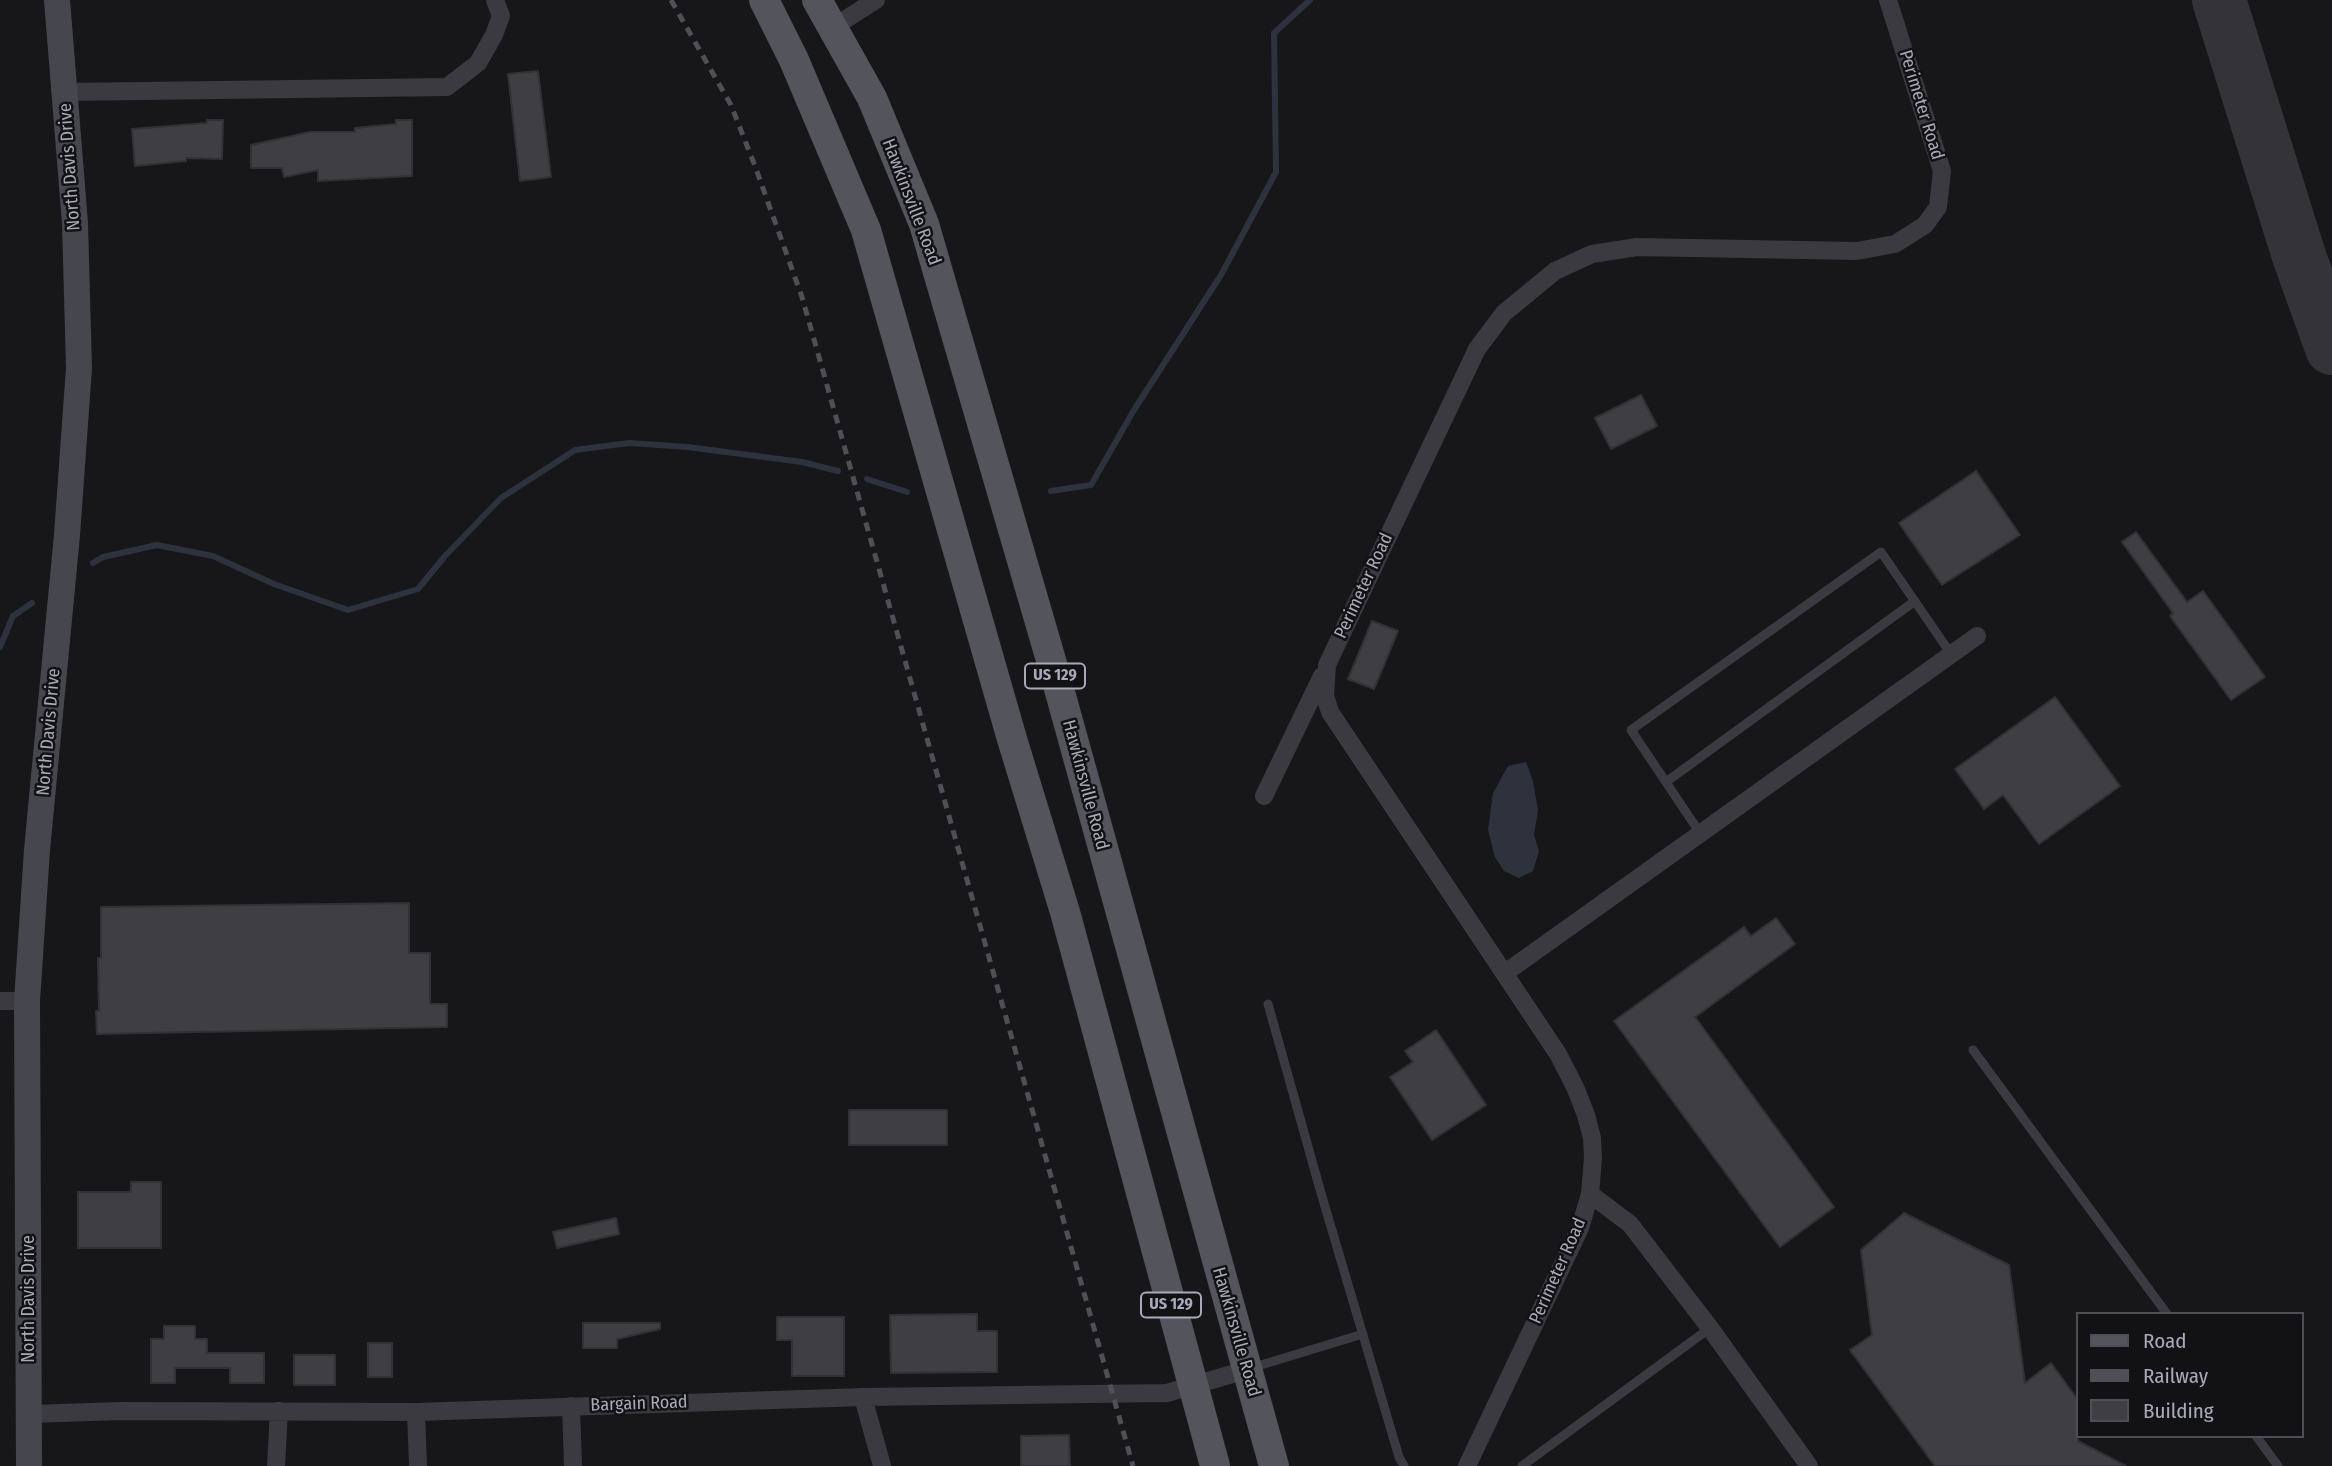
<!DOCTYPE html>
<style>
body{margin:0}
#map{position:relative;width:2332px;height:1466px;overflow:hidden;background:#171719;font-family:"Fira Sans Condensed",sans-serif}
canvas{display:block}
.legend{position:absolute;left:2076px;top:1312px;width:228px;height:126px;box-sizing:border-box;background:#121214;border:2px solid #4e4f56;margin:0;padding:9px 12px;list-style:none;font-size:21px;color:#a9aab9}
.legend li{display:flex;align-items:center;gap:14px;height:35px}
.legend b{width:35px;border:2px solid #4e4f56}
</style>
<div id="map">
<canvas width="2332" height="1466"></canvas>
<ul class="legend">
<li><b style="height:9px;background:#54545d"></b>Road</li>
<li><b style="height:9px;background:#4f4f57"></b>Railway</li>
<li><b style="height:19px;background:#3f3e43"></b>Building</li>
</ul>
</div>
<script>
const ctx = document.querySelector('canvas').getContext('2d');
ctx.lineJoin = 'round';
function paint(path, color) {
  ctx.fillStyle = color;
  ctx.fill(path, 'evenodd');
}
function poly(rows) {
  const path = new Path2D();
  for (const r of rows) {
    path.moveTo(r[0], r[1]);
    for (let i = 2; i < r.length; i += 2) path.lineTo(r[i], r[i + 1]);
  }
  return path;
}
function strokePath(path, color, width, dash) {
  ctx.strokeStyle = color;
  ctx.lineWidth = width;
  ctx.lineCap = dash ? 'butt' : 'round';
  ctx.setLineDash(dash || []);
  ctx.stroke(path);
}
function write(font, color, halo, rows, align = 'center') {
  ctx.font = font + ' "Fira Sans Condensed",sans-serif';
  ctx.lineWidth = 5;
  ctx.setLineDash([]);
  ctx.textBaseline = 'middle';
  ctx.strokeStyle = halo;
  ctx.fillStyle = color;
  for (const [text, x, y, turn = 0] of rows) {
    ctx.save();
    ctx.translate(x, y);
    ctx.rotate((+turn || 0) * Math.PI / 180);
    ctx.textAlign = isNaN(turn) ? turn : align;
    if (halo) ctx.strokeText(text, 0, 0);
    ctx.fillText(text, 0, 0);
    ctx.restore();
  }
}
const water = poly([
 [1526,762,1533,781,1538,810,1534,835,1539,851,1533,871,1519,878,1504,871,1495,857,1488,830,1493,793,1508,766]
]);
const stream = poly([
 [867,479,907,492],
 [1051,491,1091,485,1134,410,1221,275,1276,172,1274,33,1310,0],
 [93,563,103,557,157,545,213,556,274,584,348,610,418,589,445,556,501,498,575,450,629,443,688,447,802,462,838,471],
 [0,647,13,616,32,603]
]);
const taxiway = poly([
 [2219,0,2299,256,2332,348]
]);
const building = poly([
 [538,71,551,177,520,181,508,74,538,71],
 [207,120,223,120,222,159,186,158,186,161,135,166,132,129,207,123,207,120],
 [396,120,412,120,412,176,318,181,318,170,284,177,282,168,251,168,251,145,310,132,355,132,355,128,396,124,396,120],
 [1641,395,1657,426,1611,449,1595,418,1641,395],
 [1976,471,2020,535,1942,585,1899,523,1976,471],
 [2136,532,2187,602,2203,591,2265,677,2231,700,2170,616,2173,613,2122,542,2136,532],
 [1372,621,1398,631,1374,689,1348,679,1372,621],
 [2055,697,2120,786,2039,844,2003,795,1984,809,1955,769,2055,697],
 [409,903,409,953,430,953,430,1004,447,1004,447,1027,97,1034,96,1011,99,1011,98,958,101,958,101,907,409,903],
 [1776,918,1795,944,1695,1017,1834,1207,1780,1247,1614,1021,1744,927,1751,936,1776,918],
 [1436,1030,1486,1105,1432,1140,1390,1077,1413,1062,1405,1051,1436,1030],
 [849,1110,947,1110,947,1145,849,1145,849,1110],
 [131,1182,161,1182,161,1248,78,1248,78,1192,131,1192,131,1182],
 [1904,1213,2009,1265,2025,1383,2051,1363,2078,1400,2078,1441,2126,1466,1935,1466,1850,1350,1872,1335,1861,1250,1904,1213],
 [616,1218,619,1234,557,1248,553,1232,616,1218],
 [977,1314,977,1331,997,1331,997,1372,891,1373,890,1315,977,1314],
 [777,1317,844,1317,844,1376,792,1376,792,1340,777,1340,777,1317],
 [583,1323,660,1323,660,1329,617,1339,617,1348,583,1348,583,1323],
 [164,1326,195,1326,195,1339,207,1339,207,1353,264,1353,264,1383,230,1383,230,1368,175,1368,175,1383,151,1383,151,1339,164,1339,164,1326],
 [368,1343,392,1343,392,1377,368,1377,368,1343],
 [294,1355,335,1355,335,1385,294,1385,294,1355],
 [1069,1435,1070,1466,1021,1466,1021,1436,1069,1435]
]);
const service = poly([
 [1666,782,1915,601],
 [1700,833,1631,730,1881,552,1951,654],
 [1268,1004,1321,1193,1399,1457,1404,1466],
 [1973,1050,2167,1314],
 [1251,1368,1363,1334],
 [2256,1436,2278,1466],
 [1522,1466,1710,1328]
]);
const minor = poly([
 [832,28,876,0],
 [64,92,447,87,478,63,494,35,501,16,495,0],
 [1264,796,1322,676],
 [1505,973,1977,636],
 [0,1001,27,1001],
 [1590,1194,1630,1224,1710,1328,1809,1466],
 [863,1397,882,1466],
 [571,1406,573,1466],
 [416,1412,418,1466],
 [30,1414,120,1411,416,1412,863,1397,1167,1393,1246,1370],
 [276,1466,279,1411],
 [1467,1466,1580,1228,1590,1194,1593,1158,1592,1138,1586,1115,1575,1087,1558,1054,1330,712,1325,696,1327,665,1477,349,1504,313,1555,271,1592,254,1637,247,1857,251,1895,244,1925,225,1938,207,1942,171,1888,0]
]);
const secondary = poly([
 [29,1466,27,1001,37,850,67,535,79,368,75,223,57,0]
]);
const primary = poly([
 [764,0,794,60,866,230,1012,739,1065,912,1215,1466],
 [817,0,872,98,924,224,1053,667,1274,1466]
]);
const rail = poly([
 [671,0,731,105,755,166,802,297,1133,1466]
]);
const shields = [
 [1055,676,60],
 [1171,1305,60]
];
const shieldNames = [
 ["US 129",1055,676],
 ["US 129",1171,1305]
];
const streetNames = [
 ["Perimeter Road",1921,105,73],
 ["North Davis Drive",70,167,-94],
 ["Hawkinsville Road",911,202,69],
 ["Perimeter Road",1364,586,-65],
 ["North Davis Drive",49,732,-85],
 ["Hawkinsville Road",1085,785,75],
 ["Perimeter Road",1558,1271,-66],
 ["North Davis Drive",29,1299,-90],
 ["Hawkinsville Road",1236,1332,74],
 ["Bargain Road",639,1404,-2]
];
paint(water, '#2d323d');
strokePath(stream, '#2d323d', 6);
strokePath(taxiway, '#333338', 54);
paint(building, '#3f3e43');
strokePath(building, '#323135', 2);
strokePath(service, '#3a3a40', 9);
strokePath(minor, '#3a3a40', 18);
strokePath(secondary, '#46464e', 26);
strokePath(primary, '#54545d', 30);
strokePath(rail, '#4f4f57', 5, [9, 7]);
for (const [x, y, w] of shields) {
  const box = new Path2D();
  box.roundRect(x - w / 2, y - 12.5, w, 25, 5);
  ctx.fillStyle = '#121214';
  ctx.fill(box);
  strokePath(box, '#a9aab9', 2);
}
write('bold 16px', '#a9aab9', null, shieldNames);
write('18px', '#a9aab9', '#121214', streetNames);
</script>
